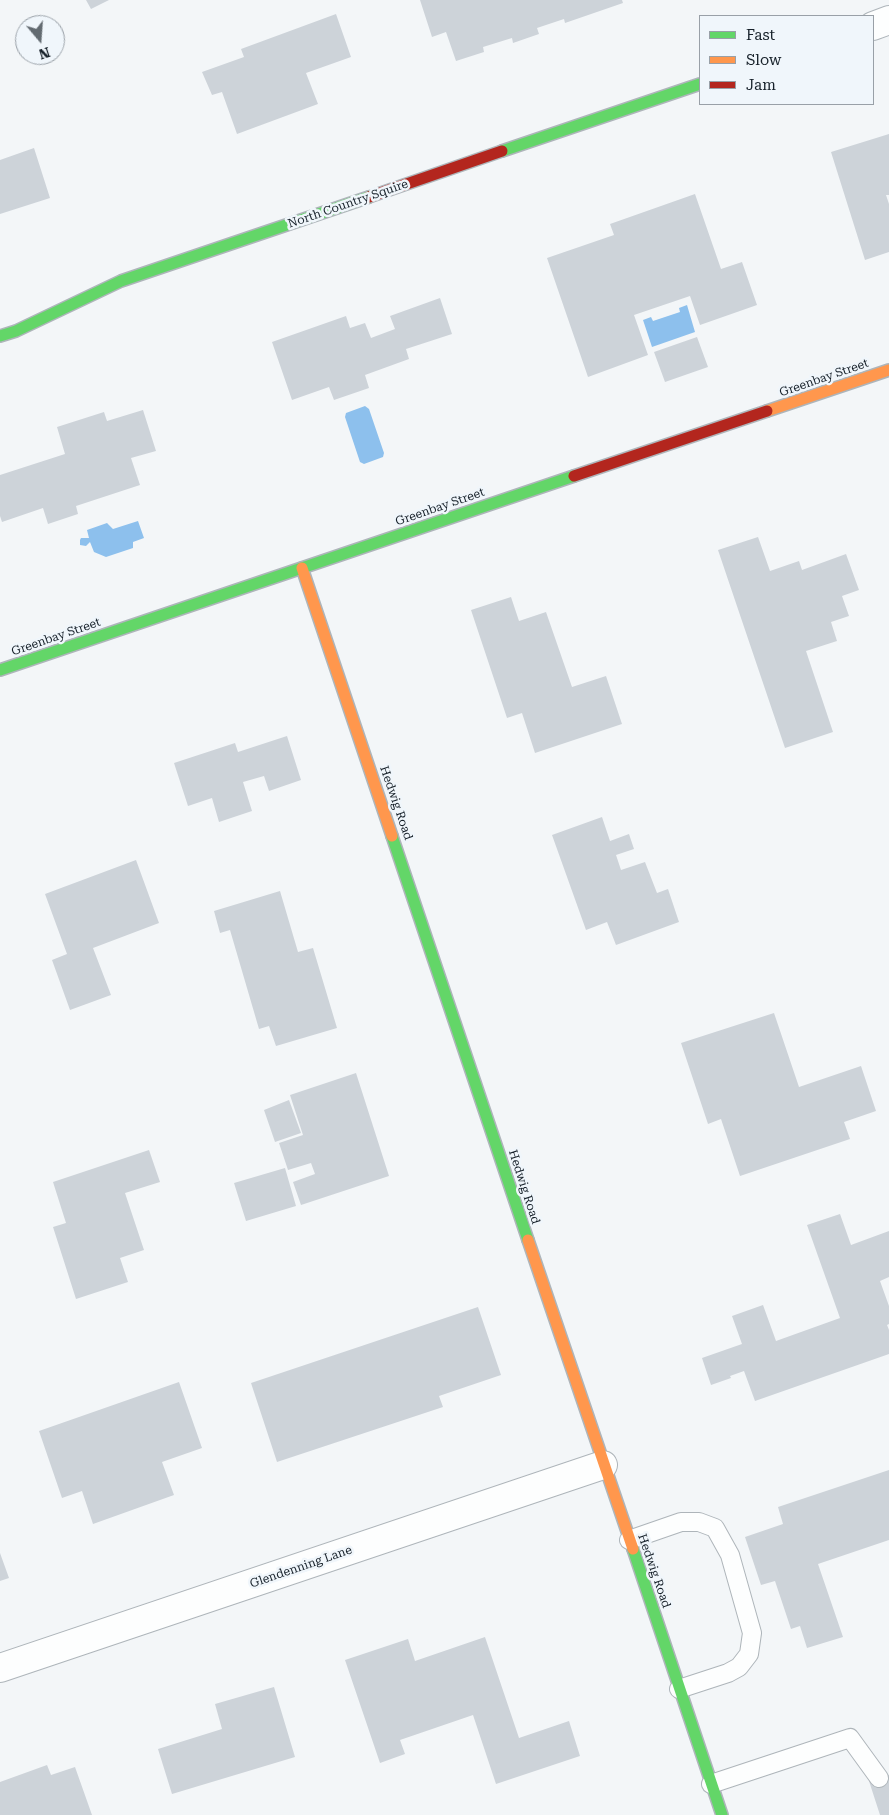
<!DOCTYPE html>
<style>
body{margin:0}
#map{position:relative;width:889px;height:1815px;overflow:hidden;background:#f3f6f8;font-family:"Roboto Serif",serif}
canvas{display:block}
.legend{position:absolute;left:699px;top:15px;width:175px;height:90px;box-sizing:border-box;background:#f0f6fb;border:1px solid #99a0a7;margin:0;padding:6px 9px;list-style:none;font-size:15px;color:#162029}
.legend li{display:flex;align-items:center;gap:10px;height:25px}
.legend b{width:25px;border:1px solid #99a0a7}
.north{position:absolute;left:15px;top:15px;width:50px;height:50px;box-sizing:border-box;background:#f0f6fb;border:1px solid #99a0a7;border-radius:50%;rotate:162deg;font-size:14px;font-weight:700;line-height:20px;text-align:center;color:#162029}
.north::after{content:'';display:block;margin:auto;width:18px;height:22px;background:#636b71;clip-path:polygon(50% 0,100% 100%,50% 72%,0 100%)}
</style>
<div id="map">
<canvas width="889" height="1815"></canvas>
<ul class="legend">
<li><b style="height:6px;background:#63d668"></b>Fast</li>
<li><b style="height:6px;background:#ff974d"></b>Slow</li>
<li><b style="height:6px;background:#b3261e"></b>Jam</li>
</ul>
<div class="north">N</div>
</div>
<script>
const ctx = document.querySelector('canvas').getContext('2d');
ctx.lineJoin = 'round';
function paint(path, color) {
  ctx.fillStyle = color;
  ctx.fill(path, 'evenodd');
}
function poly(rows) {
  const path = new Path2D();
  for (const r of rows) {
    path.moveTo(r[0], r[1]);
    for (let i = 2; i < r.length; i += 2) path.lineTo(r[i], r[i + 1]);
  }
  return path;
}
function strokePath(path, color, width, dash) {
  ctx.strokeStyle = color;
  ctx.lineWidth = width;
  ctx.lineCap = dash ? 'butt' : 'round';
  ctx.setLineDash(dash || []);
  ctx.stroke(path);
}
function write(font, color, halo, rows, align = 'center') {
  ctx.font = font + ' "Roboto Serif",serif';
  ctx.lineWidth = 5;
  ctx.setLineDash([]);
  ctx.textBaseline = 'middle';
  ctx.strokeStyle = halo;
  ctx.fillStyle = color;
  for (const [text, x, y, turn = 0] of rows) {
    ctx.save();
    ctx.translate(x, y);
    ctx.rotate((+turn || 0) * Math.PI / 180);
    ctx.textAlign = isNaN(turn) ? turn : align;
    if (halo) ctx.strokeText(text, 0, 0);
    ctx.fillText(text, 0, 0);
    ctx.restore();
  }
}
const water = poly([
 [687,305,695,332,652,347,643,320,651,317,653,321,680,312,679,308],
 [365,406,369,409,384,453,383,457,364,464,360,462,345,417,346,413],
 [138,521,144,538,133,542,133,548,106,557,94,552,90,542,86,546,80,545,80,540,81,538,89,538,87,530,107,523,113,529]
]);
const building = poly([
 [86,0,109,0,91,9],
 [420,0,622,0,623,3,565,23,564,19,537,28,539,34,513,43,512,38,483,47,484,52,456,61,446,32,432,37],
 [336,14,351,57,306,73,318,104,237,134,222,92,212,95,202,72,244,57,241,49],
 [889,134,889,195,886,195,889,204,889,252,865,260,831,152],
 [34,148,50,198,0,214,0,160],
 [695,194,721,269,742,262,757,305,700,325,690,296,634,315,648,355,588,377,547,258,614,235,610,224],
 [440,298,452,334,406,349,409,359,365,375,369,388,334,400,329,387,292,400,272,342,346,316,350,328,365,323,371,338,395,329,390,316],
 [697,337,708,367,665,382,654,352],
 [143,410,156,451,131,458,140,485,76,506,78,514,48,524,43,508,2,522,0,516,0,475,65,454,57,427,104,412,107,421],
 [758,537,770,571,799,561,802,570,846,554,859,590,842,596,849,616,831,622,837,641,806,651,833,732,785,748,718,550],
 [511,597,519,621,546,612,572,687,606,676,622,724,535,753,522,713,507,718,471,610],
 [287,736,301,780,269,791,264,776,243,782,252,811,219,822,212,798,188,806,174,763,235,743,238,752],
 [602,817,610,841,629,834,634,849,616,855,621,870,645,862,657,893,668,889,679,922,616,945,607,922,586,930,552,835],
 [136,860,159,923,93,948,111,995,70,1010,52,960,67,954,45,894],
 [280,891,298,952,313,948,337,1028,276,1046,269,1026,259,1029,230,930,220,933,214,911],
 [774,1013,799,1087,861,1066,876,1111,844,1122,850,1139,740,1176,721,1119,708,1124,681,1043],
 [356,1073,389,1176,301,1205,293,1182,315,1174,311,1163,288,1170,279,1143,303,1135,290,1095],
 [289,1100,301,1133,275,1142,264,1110],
 [149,1150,160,1182,125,1193,144,1250,120,1258,128,1282,76,1299,53,1227,66,1223,53,1182],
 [285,1168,296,1206,246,1221,234,1183],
 [840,1214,851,1245,889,1231,889,1277,880,1281,889,1306,889,1324,887,1325,889,1330,889,1354,755,1401,744,1371,730,1376,731,1378,711,1385,702,1358,742,1344,732,1316,763,1305,776,1341,840,1318,807,1225],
 [478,1307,501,1375,439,1396,443,1407,277,1462,251,1383],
 [179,1382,202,1448,162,1462,174,1495,93,1524,82,1491,62,1498,39,1431],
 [889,1470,889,1540,818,1564,843,1637,807,1648,800,1626,791,1629,775,1581,761,1585,745,1537,783,1524,778,1507],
 [0,1553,9,1578,0,1581],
 [485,1637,519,1738,569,1721,580,1756,496,1784,473,1715,400,1740,405,1754,380,1763,345,1660,408,1639,415,1661],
 [274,1687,295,1757,172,1794,158,1749,222,1729,215,1704],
 [47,1765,51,1775,75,1767,92,1815,0,1815,0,1782],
 [889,1775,889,1815,880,1815,869,1781]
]);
const lane = poly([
 [629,1540,681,1522,699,1522,715,1528,730,1555,752,1633,749,1654,739,1667,728,1673,679,1689],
 [711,1784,850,1738,879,1778]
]);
const street = poly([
 [873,26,889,20],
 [0,1668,603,1465]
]);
const fast = poly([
 [502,151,700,84],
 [0,336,16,331,121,281,369,197],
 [0,670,574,476],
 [392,836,528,1240],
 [633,1549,722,1815]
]);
const slow = poly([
 [767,411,889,370],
 [302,568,392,836],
 [528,1240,633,1549]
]);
const jam = poly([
 [369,197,502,151],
 [574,476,767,411]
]);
const streetNames = [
 ["North Country Squire",348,204,-19],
 ["Greenbay Street",824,378,-19],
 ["Greenbay Street",440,507,-19],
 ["Greenbay Street",56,637,-19],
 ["Hedwig Road",396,803,71],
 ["Hedwig Road",524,1187,72],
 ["Glendenning Lane",301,1567,-19],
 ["Hedwig Road",654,1571,71]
];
paint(water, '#8dc0ed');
paint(building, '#cdd3d9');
strokePath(lane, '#aeb5ba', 20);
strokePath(street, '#aeb5ba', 30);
strokePath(fast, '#aeb5ba', 14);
strokePath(slow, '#aeb5ba', 14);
strokePath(jam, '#aeb5ba', 14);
strokePath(lane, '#fdfefe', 18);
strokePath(street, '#fdfefe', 28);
strokePath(fast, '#63d668', 11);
strokePath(slow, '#ff974d', 11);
strokePath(jam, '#b3261e', 11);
write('12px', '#162029', '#f0f6fb', streetNames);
</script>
